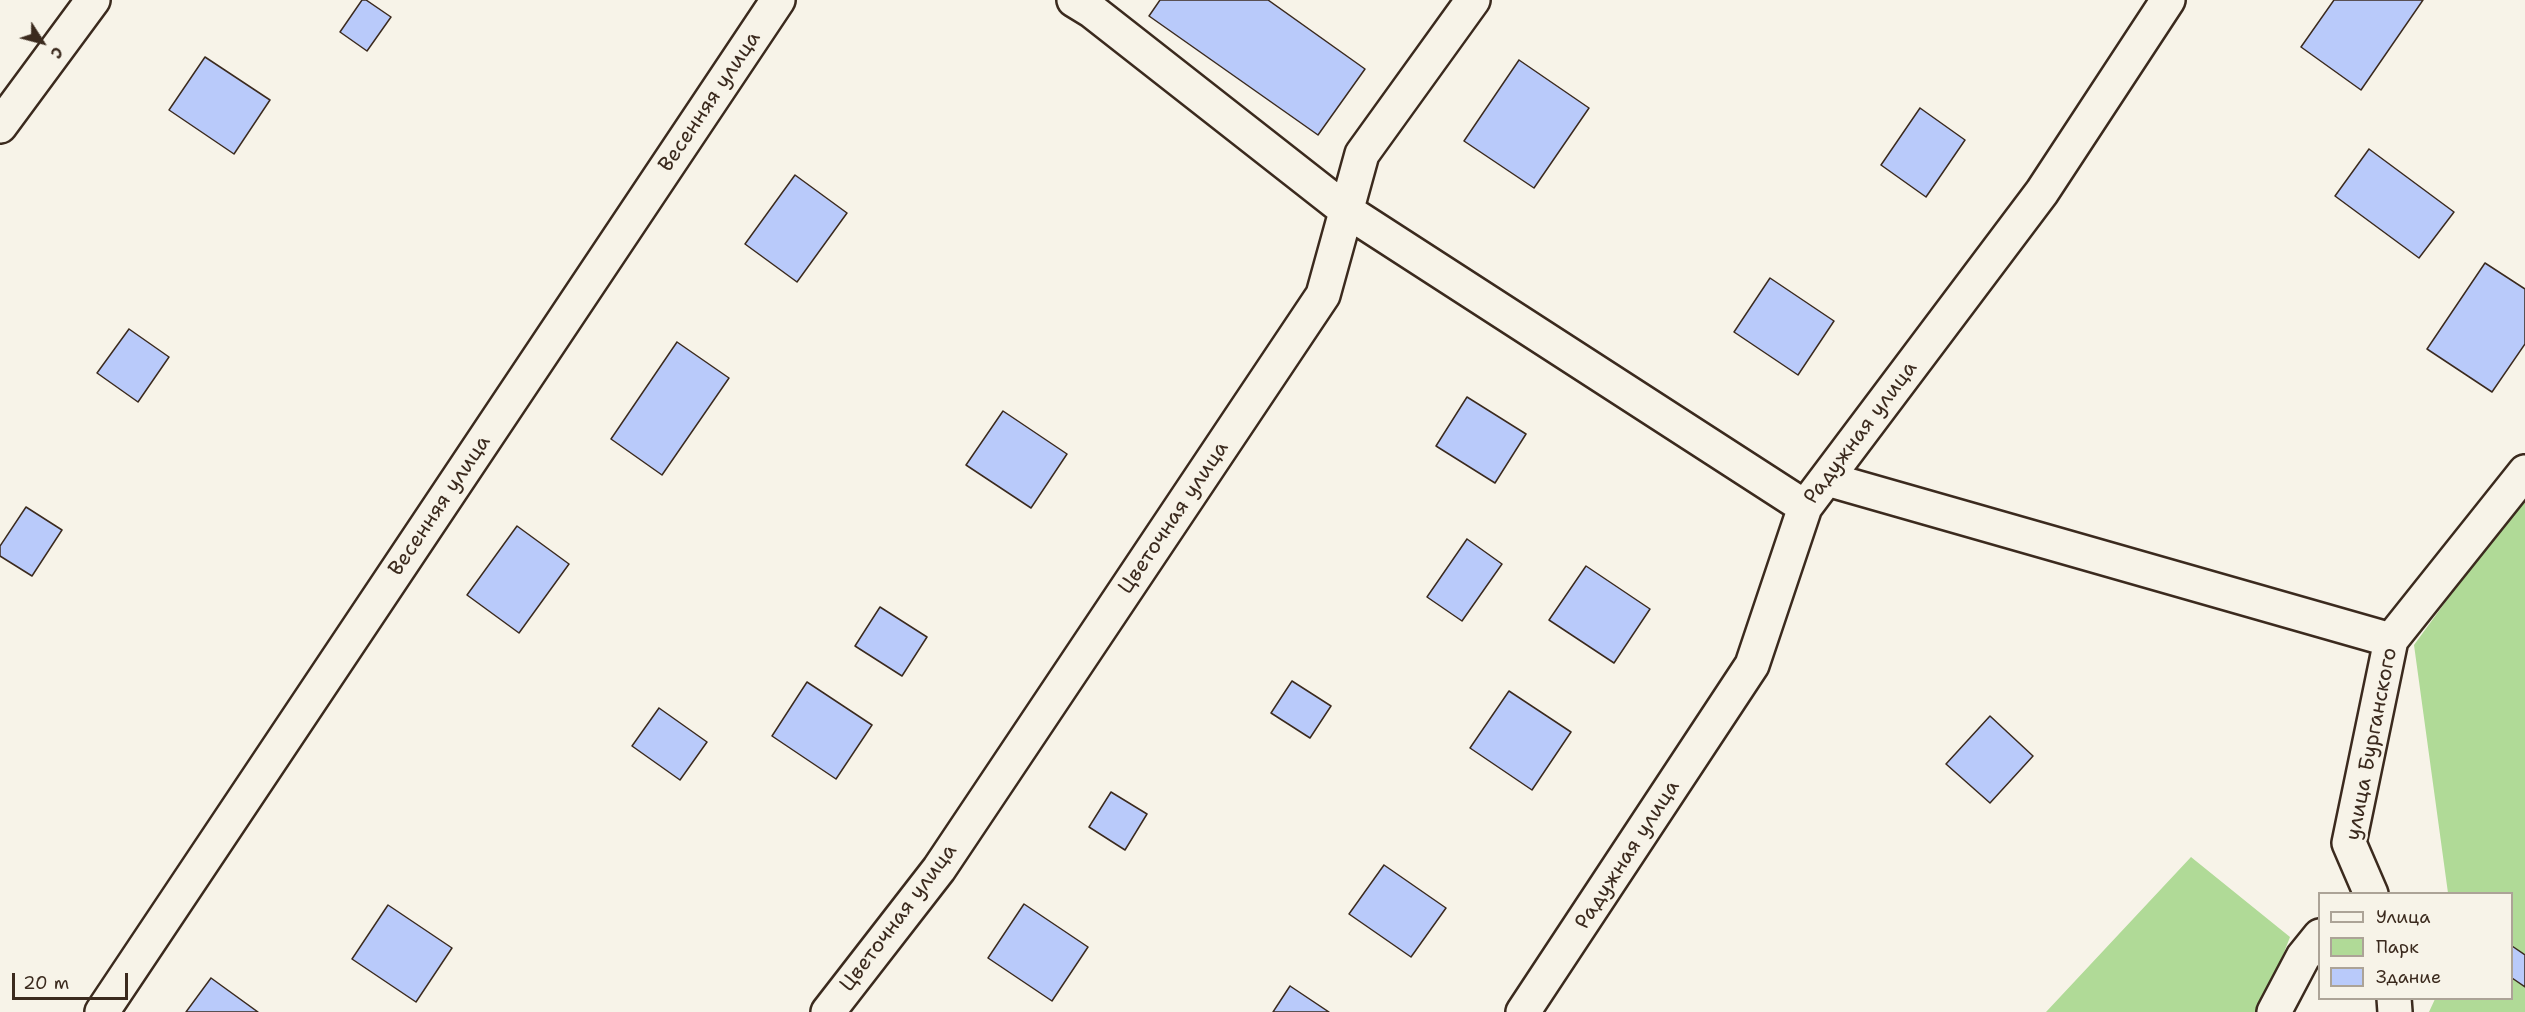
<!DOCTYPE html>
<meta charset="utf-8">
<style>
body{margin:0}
#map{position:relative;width:2525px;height:1012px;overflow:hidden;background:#f7f3e8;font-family:"Shantell Sans",sans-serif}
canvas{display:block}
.legend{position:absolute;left:2318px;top:892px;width:195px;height:108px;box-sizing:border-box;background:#f7f3e8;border:2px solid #aca397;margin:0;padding:8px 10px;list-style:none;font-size:18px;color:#3b2a1e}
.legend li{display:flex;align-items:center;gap:12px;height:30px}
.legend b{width:30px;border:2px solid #aca397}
.north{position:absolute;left:12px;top:12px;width:60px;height:60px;-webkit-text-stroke:4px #f7f3e8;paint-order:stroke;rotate:126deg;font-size:16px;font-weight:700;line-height:24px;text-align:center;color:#3b2a1e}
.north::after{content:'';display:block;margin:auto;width:21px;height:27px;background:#3b2a1e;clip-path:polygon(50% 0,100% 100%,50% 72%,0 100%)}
.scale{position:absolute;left:12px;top:973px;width:116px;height:27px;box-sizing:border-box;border:3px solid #3b2a1e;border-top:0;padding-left:8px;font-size:18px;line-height:21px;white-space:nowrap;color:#3b2a1e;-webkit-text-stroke:4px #f7f3e8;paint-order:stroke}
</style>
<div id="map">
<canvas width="2525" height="1012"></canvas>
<ul class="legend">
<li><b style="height:8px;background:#f7f3e8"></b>Улица</li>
<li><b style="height:16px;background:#b0da97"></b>Парк</li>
<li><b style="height:16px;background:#b9cafa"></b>Здание</li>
</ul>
<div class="north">С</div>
<div class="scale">20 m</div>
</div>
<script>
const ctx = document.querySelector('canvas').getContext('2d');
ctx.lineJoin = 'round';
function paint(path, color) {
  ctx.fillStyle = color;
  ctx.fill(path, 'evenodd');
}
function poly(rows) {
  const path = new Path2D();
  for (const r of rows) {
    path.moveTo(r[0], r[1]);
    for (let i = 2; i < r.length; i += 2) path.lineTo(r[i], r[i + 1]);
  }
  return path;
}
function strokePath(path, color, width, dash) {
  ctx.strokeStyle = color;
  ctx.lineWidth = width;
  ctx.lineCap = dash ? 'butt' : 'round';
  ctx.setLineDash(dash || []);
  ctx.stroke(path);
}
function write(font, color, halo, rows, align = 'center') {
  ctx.font = font + ' "Shantell Sans",sans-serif';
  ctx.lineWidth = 5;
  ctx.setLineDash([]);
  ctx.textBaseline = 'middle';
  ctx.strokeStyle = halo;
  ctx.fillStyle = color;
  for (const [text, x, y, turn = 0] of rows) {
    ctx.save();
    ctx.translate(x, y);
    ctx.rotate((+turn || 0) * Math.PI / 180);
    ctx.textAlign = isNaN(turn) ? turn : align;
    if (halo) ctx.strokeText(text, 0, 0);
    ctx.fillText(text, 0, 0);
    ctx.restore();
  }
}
const green = poly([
 [2525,493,2525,1012,2429,1012,2435,999,2512,998,2512,894,2448,893,2414,645],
 [2191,857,2290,937,2261,1012,2046,1012]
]);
const building = poly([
 [362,0,366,0,391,17,367,51,340,32,362,0],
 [1160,0,1268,0,1365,69,1318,135,1149,16,1160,0],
 [2334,0,2423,0,2361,90,2301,47,2334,0],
 [205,57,270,100,234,154,169,110,205,57],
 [1519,60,1589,108,1534,188,1464,141,1519,60],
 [1920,108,1965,140,1926,197,1881,165,1920,108],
 [2369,149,2454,212,2419,258,2335,196,2369,149],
 [795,175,847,213,797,282,745,244,795,175],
 [2485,263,2525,289,2525,344,2492,392,2427,349,2485,263],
 [1770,278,1834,321,1798,375,1734,332,1770,278],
 [129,329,169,357,138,402,97,373,129,329],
 [677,342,729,378,662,475,611,439,677,342],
 [1467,397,1526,434,1495,483,1436,446,1467,397],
 [1003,411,1067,454,1031,508,966,465,1003,411],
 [26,507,62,530,32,576,0,556,0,546,26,507],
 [517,526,569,564,519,633,467,595,517,526],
 [1467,539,1502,564,1462,621,1427,597,1467,539],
 [1586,566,1650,609,1614,663,1549,620,1586,566],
 [880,607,927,637,902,676,855,646,880,607],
 [1292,681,1331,706,1310,738,1271,713,1292,681],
 [807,682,872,725,836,779,772,736,807,682],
 [1509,691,1571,732,1532,790,1470,748,1509,691],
 [659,708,707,742,680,780,632,746,659,708],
 [1990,716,2033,756,1990,803,1946,764,1990,716],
 [1111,792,1147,814,1125,850,1089,827,1111,792],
 [1384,865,1446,908,1411,957,1349,914,1384,865],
 [1024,904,1088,947,1052,1001,988,958,1024,904],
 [388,905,452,948,416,1002,352,959,388,905],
 [2512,946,2525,955,2525,987,2512,978,2512,946],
 [211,978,258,1012,186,1012,211,978],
 [1290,986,1329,1012,1273,1012,1290,986]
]);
const minor = poly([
 [1074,0,1092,11,1347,211,1805,507],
 [0,126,93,0],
 [1827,479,2391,640],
 [2371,894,2349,843,2391,640,2525,472],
 [2394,998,2395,1012],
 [102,1012,778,0],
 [828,1012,939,869,1323,295,1362,154,1473,0],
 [1523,1012,1752,665,1805,507,2042,192,2168,0],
 [2274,1012,2303,957,2320,936]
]);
const streetNames = [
 ["Весенняя улица",710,102,-56],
 ["Радужная улица",1861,433,-53],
 ["Весенняя улица",440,506,-56],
 ["Цветочная улица",1174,518,-56],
 ["улица Бурганского",2372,744,-79],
 ["Радужная улица",1628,855,-57],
 ["Цветочная улица",899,918,-53]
];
paint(green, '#b0da97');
paint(building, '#b9cafa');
strokePath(building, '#3b2a1e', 1.5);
strokePath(minor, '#3b2a1e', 38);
strokePath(minor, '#f7f3e8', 33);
write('21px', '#3b2a1e', '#f7f3e8', streetNames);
</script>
